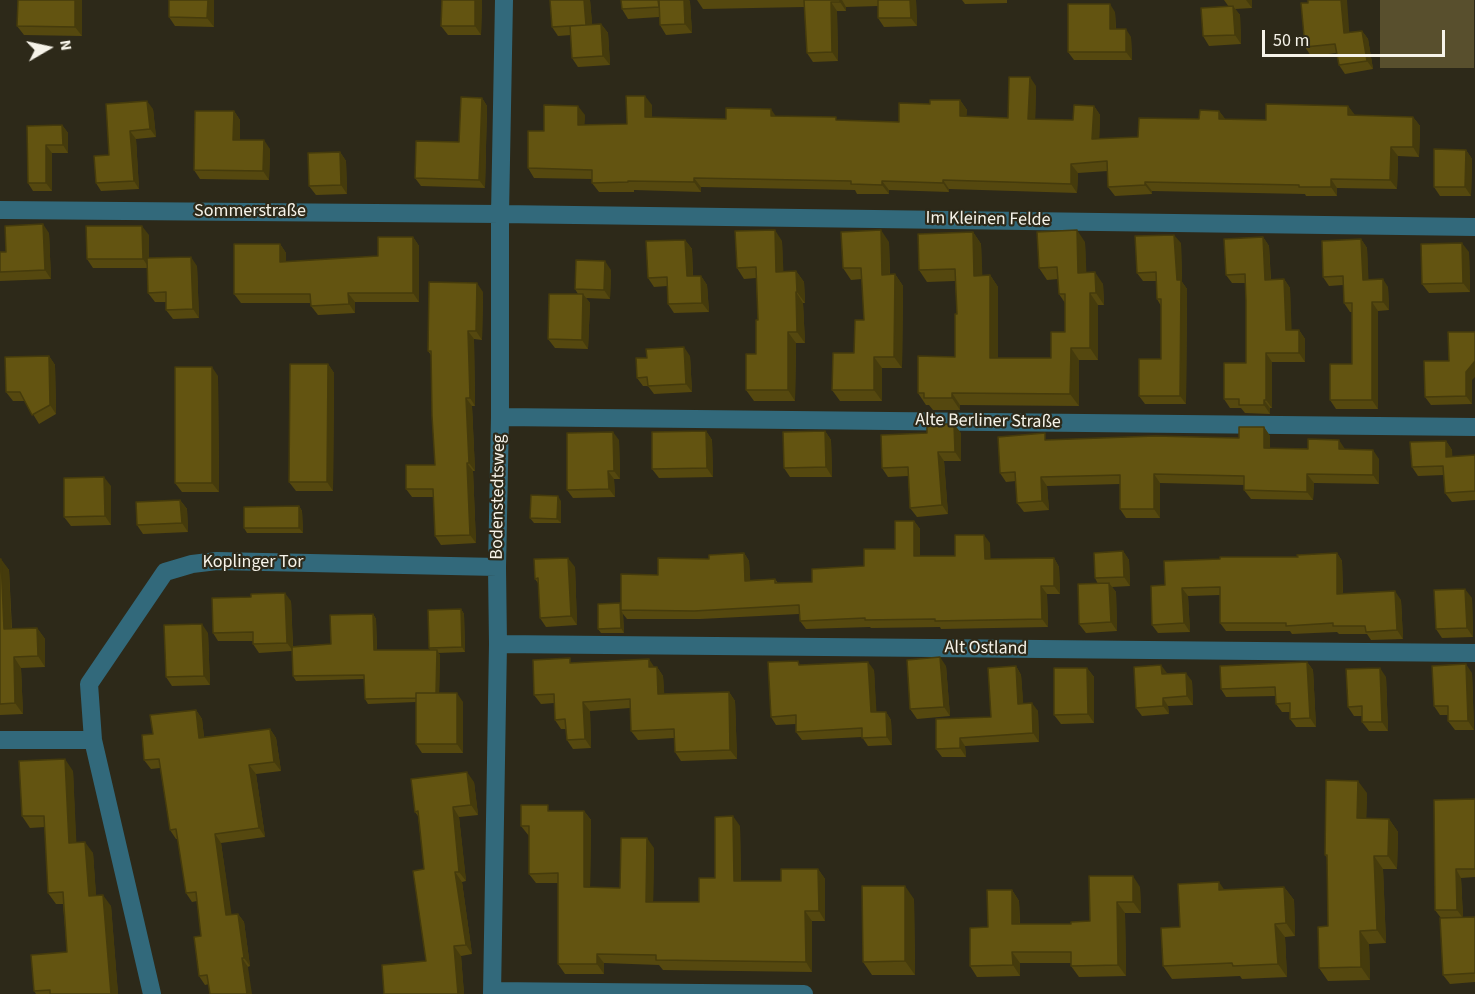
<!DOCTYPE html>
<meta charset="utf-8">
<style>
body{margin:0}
#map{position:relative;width:1475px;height:994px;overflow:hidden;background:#2d2919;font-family:"Source Sans 3",sans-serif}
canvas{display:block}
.north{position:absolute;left:18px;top:18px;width:60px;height:60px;-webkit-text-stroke:4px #2d2919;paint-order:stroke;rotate:81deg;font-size:16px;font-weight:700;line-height:24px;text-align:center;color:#f6f3e9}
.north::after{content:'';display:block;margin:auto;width:21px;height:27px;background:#f6f3e9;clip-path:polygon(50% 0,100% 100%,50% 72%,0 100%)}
.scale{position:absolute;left:1262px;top:30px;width:183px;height:27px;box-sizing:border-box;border:3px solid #f6f3e9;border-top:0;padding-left:8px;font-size:18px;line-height:21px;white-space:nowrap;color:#f6f3e9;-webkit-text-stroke:4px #2d2919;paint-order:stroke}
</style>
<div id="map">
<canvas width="1475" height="994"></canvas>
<div class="north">N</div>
<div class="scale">50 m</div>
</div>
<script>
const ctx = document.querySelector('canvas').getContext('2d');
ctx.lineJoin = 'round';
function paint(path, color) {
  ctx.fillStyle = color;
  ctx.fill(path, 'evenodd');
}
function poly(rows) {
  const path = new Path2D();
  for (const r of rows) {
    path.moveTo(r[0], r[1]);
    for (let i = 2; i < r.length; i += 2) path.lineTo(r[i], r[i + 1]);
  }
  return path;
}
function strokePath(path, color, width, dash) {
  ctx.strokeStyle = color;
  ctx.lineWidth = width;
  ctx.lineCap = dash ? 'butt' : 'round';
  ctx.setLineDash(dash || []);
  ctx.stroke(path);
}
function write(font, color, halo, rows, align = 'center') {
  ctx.font = font + ' "Source Sans 3",sans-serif';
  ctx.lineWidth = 4.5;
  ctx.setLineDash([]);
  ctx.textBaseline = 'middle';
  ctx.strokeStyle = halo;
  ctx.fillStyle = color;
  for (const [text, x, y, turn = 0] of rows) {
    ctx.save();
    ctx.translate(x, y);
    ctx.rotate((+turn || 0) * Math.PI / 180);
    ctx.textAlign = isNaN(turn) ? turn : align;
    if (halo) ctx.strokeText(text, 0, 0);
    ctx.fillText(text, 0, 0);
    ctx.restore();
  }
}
const green = poly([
 [1380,0,1474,0,1474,68,1380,68]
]);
const street = poly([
 [0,210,500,214,1475,227],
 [500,417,1475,427],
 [498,644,1475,653],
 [0,740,93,740,89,684,165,572,192,564,217,561,497,567],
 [93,740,152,994],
 [492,991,804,994],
 [492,994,498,644,497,567,500,417,500,214,504,0]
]);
const wall = poly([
 [18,0,82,0,82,36,24,35,17,26],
 [214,0,214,27,175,26,169,17],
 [442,0,482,0,481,35,448,35,441,26],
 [550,0,590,0,592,24,601,24,608,33,610,65,578,67,572,58,571,35,558,36,552,27],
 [621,0,689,0,690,2,692,33,666,35,660,25,659,17,628,19,622,9],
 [697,0,916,0,917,26,884,27,878,18,878,6,846,7,846,11,837,11,838,61,813,62,807,53,804,7,703,9],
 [962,0,1007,0,1007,3,965,4],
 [1224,0,1252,0,1252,8,1235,9,1240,15,1241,44,1209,46,1203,36,1229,7],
 [1308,3,1349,33,1362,31,1368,39,1373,69,1345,74,1339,65,1337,53,1311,56,1305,47],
 [1115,12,1116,29,1131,37,1132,60,1074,60,1068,52],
 [1036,86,1035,119,1073,120,1094,106,1100,115,1099,139,1138,137,1199,119,1219,111,1225,119,1266,120,1348,106,1355,116,1413,117,1420,126,1419,157,1398,156,1397,189,1337,188,1337,196,1306,196,1305,194,1152,191,1152,194,1115,196,1108,187,1108,171,1078,173,1077,193,949,189,949,192,889,190,889,194,857,194,855,190,701,187,701,192,634,190,634,192,599,192,592,183,592,179,534,178,528,168,544,131,585,115,584,125,627,124,652,105,652,118,726,119,775,116,838,120,899,122,930,104,960,100,967,110,966,116,1008,118],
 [482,98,487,106,485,188,421,186,415,178,459,142],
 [106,104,153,109,156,137,136,139,139,189,101,191,96,183,109,155],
 [234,111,240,120,240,140,270,149,269,180,200,179,194,170],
 [62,125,68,133,68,153,52,153,52,191,33,191,28,183,27,126],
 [1466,150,1472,159,1471,196,1440,196,1434,187],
 [340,152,346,161,347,194,316,195,309,186],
 [973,232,981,244,982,275,990,275,998,287,998,358,1051,358,1065,332,1065,303,1059,294,1058,279,1047,280,1039,268,1085,242,1086,273,1103,284,1104,305,1098,305,1098,360,1079,360,1079,406,960,405,960,410,933,410,929,405,926,405,918,393,955,357,957,314,955,281,927,282,919,270],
 [49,233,51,279,0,281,0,252,6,252],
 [149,235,149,258,197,266,199,318,173,319,166,310,166,302,155,302,148,293,148,268,93,268,87,259],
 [413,237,419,246,419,302,355,302,355,313,318,315,311,306,311,303,241,303,234,294,280,244,286,253,286,262,378,256],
 [1263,237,1269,246,1271,280,1284,279,1290,288,1291,330,1299,330,1305,339,1305,362,1272,362,1272,408,1270,408,1270,414,1245,413,1241,408,1230,408,1224,399,1246,363,1246,301,1245,283,1232,283,1226,275],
 [1361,239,1367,248,1368,279,1388,287,1389,310,1378,311,1378,409,1336,409,1330,400,1352,364,1352,312,1350,312,1344,303,1343,285,1329,286,1323,277],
 [685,240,692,249,693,276,701,276,707,285,709,312,674,313,668,304,667,286,654,287,648,278],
 [782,241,783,272,796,271,804,282,805,303,803,303,805,343,796,343,795,401,754,401,746,390,756,354,758,320,756,278,744,279,737,268],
 [889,242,890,275,895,274,903,286,902,368,882,368,882,401,840,401,832,390,854,353,864,320,862,279,851,280,843,268],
 [1181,243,1182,282,1187,289,1186,404,1145,404,1139,396,1161,359,1161,306,1157,299,1156,281,1143,281,1137,273],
 [1469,252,1470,292,1429,293,1422,284],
 [611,270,610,299,586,298,590,303,588,349,555,348,548,339,578,294,575,289],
 [483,292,482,340,474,339,475,406,472,406,475,471,473,471,476,543,441,545,435,536,434,497,412,497,406,489,435,465,431,355,428,351],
 [49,356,55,365,56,414,39,424,25,401,13,401,6,392],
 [690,356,692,392,654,394,648,386,643,386,637,378],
 [328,364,334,373,333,491,296,491,289,482],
 [218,376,219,492,182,492,175,483],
 [1472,380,1472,404,1431,405,1425,397],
 [1264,427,1270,436,1270,448,1345,449,1379,459,1379,484,1314,483,1313,500,1251,499,1244,490,1244,485,1160,483,1160,518,1126,518,1120,509,1120,484,1047,486,1049,510,1024,512,1017,503,1016,481,1006,482,1000,473,1050,440,1239,438],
 [706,431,712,440,713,477,659,478,652,469],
 [825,431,831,440,832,477,790,477,784,468],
 [961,433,961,461,944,461,948,514,917,517,910,508,908,476,888,477,882,468],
 [619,440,620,479,614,479,615,497,573,498,567,490],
 [1446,441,1452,450,1452,457,1475,455,1475,500,1452,502,1445,493,1444,475,1418,476,1412,467],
 [111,486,111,525,71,526,64,517],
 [180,500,187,509,188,532,143,534,137,525],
 [561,501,561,523,534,523,530,518],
 [299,506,302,511,303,533,247,533,244,528],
 [914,521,920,529,920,556,955,556,990,543,990,559,1054,558,1059,567,1060,594,1047,594,1048,627,941,629,940,627,871,628,870,627,806,629,800,621,799,614,700,619,627,619,623,614,624,633,601,633,598,629,621,605,658,575,709,559,744,553,749,561,750,580,775,579,778,583,812,582,864,566,895,549],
 [1123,551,1129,560,1130,586,1112,587,1116,592,1117,631,1086,633,1079,624,1098,584,1095,578],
 [1337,553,1342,561,1343,594,1401,600,1403,639,1371,640,1367,634,1339,634,1337,632,1292,634,1290,631,1226,631,1220,623,1220,595,1188,596,1190,632,1158,633,1152,625,1165,585,1298,557],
 [0,559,9,570,12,629,37,628,45,639,45,667,21,668,23,714,0,715],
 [575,567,577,625,546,627,540,618,538,583,535,579],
 [1472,598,1473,637,1442,638,1436,629],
 [291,601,293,646,331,644,373,614,376,619,377,650,430,650,429,648,461,609,464,614,465,652,438,653,440,655,439,693,463,702,463,753,422,753,416,744,416,702,368,704,365,699,364,679,296,681,293,676,292,651,259,653,253,644,253,641,218,641,213,633],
 [208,633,210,685,172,686,166,677],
 [1307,662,1313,670,1316,727,1296,727,1290,719,1290,712,1282,712,1276,704,1275,696,1226,697,1221,689],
 [573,663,657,667,663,676,664,694,729,692,735,701,737,759,681,761,675,752,674,738,638,740,631,731,630,708,590,711,591,748,573,749,567,740,566,729,561,729,555,720,554,703,541,704,534,695],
 [801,665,874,670,876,712,886,712,891,720,892,745,868,746,862,737,802,740,796,732,796,724,776,725,771,717],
 [946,666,950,716,917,719,910,709],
 [1016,666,1021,675,1023,703,1038,711,1039,742,965,746,966,757,942,757,936,749,991,717],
 [1087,668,1094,677,1094,723,1061,724,1054,715],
 [1472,673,1474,730,1455,730,1448,721,1448,715,1440,715,1434,706],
 [1167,674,1192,681,1193,705,1168,706,1169,714,1142,716,1136,708],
 [1386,677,1388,731,1369,731,1362,722,1362,716,1354,716,1348,707],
 [196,710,202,719,204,737,270,729,276,738,281,771,256,774,265,837,221,843,231,914,238,914,244,922,250,966,209,984,205,985,199,976,201,936,197,901,192,902,186,893,178,839,176,839,170,830,160,768,151,769,144,760,153,734],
 [73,771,76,843,93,853,96,896,111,906,118,994,36,994,34,991,67,952,63,904,56,904,48,893,45,827,30,828,22,816],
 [474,782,478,815,459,817,466,881,462,882,472,954,461,956,464,994,384,994,426,961,424,869,418,816,415,812],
 [1367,793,1366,818,1389,819,1398,832,1397,869,1383,869,1386,943,1369,944,1370,980,1328,981,1319,968,1328,926,1327,858,1325,855],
 [1475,799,1475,877,1461,878,1463,917,1475,917,1475,982,1450,984,1443,975,1441,918,1435,910],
 [552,811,584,811,591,820,590,887,620,888,654,848,653,902,699,902,715,878,740,826,741,881,781,881,818,869,825,879,825,921,812,921,812,972,663,970,659,965,604,963,604,974,565,974,558,964,558,883,536,883,529,874,529,836,521,826],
 [1140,887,1141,913,1125,913,1126,976,1079,977,1071,966,1071,963,1020,963,1020,976,977,977,970,966,988,927,1012,890,1019,901,1020,924,1071,924,1090,921],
 [1284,887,1294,900,1295,936,1285,937,1287,977,1242,979,1240,976,1172,979,1163,966,1180,927,1224,890],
 [914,899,915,975,872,975,863,962]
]);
const shadedWall = poly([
 [75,0,82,0,82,36,75,27],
 [208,0,214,0,214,27,207,18],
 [475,0,482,0,481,35,475,26],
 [584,0,590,0,593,34,586,25],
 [684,0,689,0,690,2,692,33,685,24],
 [840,0,842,0,846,7,846,11,840,2],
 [910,0,916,0,917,26,911,18],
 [1246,0,1252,0,1252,8],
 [1341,0,1347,0,1350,42,1344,33],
 [831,2,837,11,838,61,832,52],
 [1110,4,1115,12,1116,37,1110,29],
 [1233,6,1240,15,1241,44,1235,35],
 [601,24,608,33,610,65,603,56],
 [1126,29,1131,37,1132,60,1126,52],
 [1362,31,1368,39,1373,69,1367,61],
 [1030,77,1036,86,1035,129,1028,119],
 [645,96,652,105,652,127,645,117],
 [482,98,487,106,485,188,479,180],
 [960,100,967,110,966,126,960,116],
 [147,101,153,109,156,137,150,129],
 [578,106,585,115,584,134,578,125],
 [1094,106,1100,115,1099,149,1092,139],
 [1348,106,1355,115,1354,125,1348,115],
 [771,109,777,118,771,116],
 [234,111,240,120,240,149,233,140],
 [1219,111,1226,120,1219,119],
 [1413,117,1420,126,1419,157,1413,147],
 [62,125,68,133,68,153,63,145],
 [130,131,136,139,139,189,134,181],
 [264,140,270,149,269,180,263,171],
 [46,145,52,153,52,191,46,183],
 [1391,147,1398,156,1397,189,1390,180],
 [1466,150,1472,159,1471,196,1465,187],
 [340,152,346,161,347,194,341,185],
 [1071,164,1078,173,1077,193,1071,184],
 [694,178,701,187,701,192,694,182],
 [1331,179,1337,188,1337,196,1331,187],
 [943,180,949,189,949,192,943,183],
 [882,181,889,190,889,194,882,185],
 [1145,182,1152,191,1152,194,1145,185],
 [43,224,49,233,51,279,45,270],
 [142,226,149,235,149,268,143,259],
 [775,230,782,241,784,283,776,272],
 [881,230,889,242,890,286,882,275],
 [1077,230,1085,242,1087,285,1078,273],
 [973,232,981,244,983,288,974,276],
 [1174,235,1181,243,1182,282,1187,289,1186,404,1180,396],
 [413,237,419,246,419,302,413,293],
 [1263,237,1269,246,1271,288,1265,280],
 [1361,239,1367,248,1369,288,1363,280],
 [685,240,692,249,693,285,687,276],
 [1462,243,1469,252,1470,292,1463,283],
 [280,244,286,253,286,271,280,262],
 [191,257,197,266,199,318,193,309],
 [605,261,611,270,610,299,604,290],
 [796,271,804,282,805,303,797,292],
 [1095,272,1103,284,1104,305,1096,293],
 [895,274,903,286,902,368,894,357],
 [990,275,998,287,998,370,990,358],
 [701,276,707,285,709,312,702,303],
 [1284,279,1290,288,1292,338,1286,330],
 [1383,279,1388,287,1389,310,1383,302],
 [477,283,483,292,482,340,476,331],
 [796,292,803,303,805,343,797,332],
 [348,293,355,302,355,313,349,304],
 [1090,293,1098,305,1098,360,1090,348],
 [583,294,590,303,588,349,582,340],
 [1372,302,1378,311,1378,409,1372,400],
 [1299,330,1305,339,1305,362,1299,353],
 [468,331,474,339,475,406,470,398],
 [788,332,796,343,795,401,788,390],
 [684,347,690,356,692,392,686,384],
 [1071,348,1079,360,1079,406,1070,394],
 [1266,353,1272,362,1272,408,1266,400],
 [49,356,55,365,56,414,50,405],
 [874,357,882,368,882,401,874,390],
 [1475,361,1475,377,1472,380,1472,404,1466,396,1466,372],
 [328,364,334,373,333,491,327,482],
 [212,367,218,376,219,492,212,483],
 [952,393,960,405,960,410,952,398],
 [466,398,472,406,475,471,469,463],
 [1264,400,1270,408,1270,414,1264,405],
 [954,424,961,433,961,461,955,452],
 [1264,427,1270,436,1270,457,1264,448],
 [706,431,712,440,713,477,707,468],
 [825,431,831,440,832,477,826,467],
 [613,432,619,440,620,479,614,471],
 [1339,440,1345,449,1339,449],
 [1446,441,1452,450,1453,466,1446,457],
 [1373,450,1379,459,1379,484,1373,475],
 [938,452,944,461,948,514,942,505],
 [467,463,473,471,476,543,470,535],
 [608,471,614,479,615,497,609,489],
 [1154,474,1160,483,1160,518,1154,509],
 [1307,474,1314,483,1313,500,1307,492],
 [104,477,111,486,111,525,105,516],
 [1041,477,1047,486,1049,510,1042,501],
 [558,496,561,501,561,523,557,519],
 [180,500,187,509,188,532,182,523],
 [299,506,302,511,303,533,299,528],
 [914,521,920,529,920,565,914,556],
 [984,535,990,543,991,567,985,559],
 [1123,551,1129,560,1130,586,1124,577],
 [744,553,749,561,751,589,745,581],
 [1337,553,1342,561,1343,603,1337,594],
 [568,558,575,567,577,625,571,616],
 [1054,558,1059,567,1060,594,1054,586],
 [1,559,9,570,12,641,4,629],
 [1109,583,1116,592,1117,631,1111,622],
 [1041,586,1047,594,1048,627,1042,619],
 [1182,588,1188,596,1190,632,1184,623],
 [1465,589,1472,598,1473,637,1467,628],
 [1395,591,1401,600,1403,639,1397,630],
 [285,593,291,601,293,651,287,643],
 [620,603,623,608,621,610,623,614,624,633,621,628],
 [461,609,464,614,465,652,462,647],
 [373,614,376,619,377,654,374,650],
 [202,624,208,633,210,685,204,676],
 [37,628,45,639,45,667,38,656],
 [437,650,440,655,439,702,436,697],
 [14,657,21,668,23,714,15,703],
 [940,657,946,666,950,716,944,707],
 [649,659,655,668,649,667],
 [868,662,874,670,877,720,871,712],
 [1307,662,1313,670,1316,727,1310,718],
 [1466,664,1472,673,1474,730,1468,721],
 [1161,665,1167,673,1162,674],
 [1016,666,1021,675,1024,712,1018,704],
 [657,667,663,676,665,703,658,694],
 [1087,668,1094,677,1094,723,1088,714],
 [1380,668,1386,677,1388,731,1382,722],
 [1186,673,1192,681,1193,705,1187,696],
 [729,692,735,701,737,759,730,750],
 [457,693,463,702,463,753,457,744],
 [1163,698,1168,706,1169,714,1163,706],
 [583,702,590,711,591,748,585,739],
 [1032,703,1038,711,1039,742,1033,733],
 [196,710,202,719,205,747,199,738],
 [886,712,891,720,892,745,887,737],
 [270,729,276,738,281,771,274,762],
 [960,738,965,746,966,757,960,748],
 [65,759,73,771,77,855,69,843],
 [249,765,256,774,265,837,259,828],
 [467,772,474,782,478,815,471,805],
 [1358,781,1367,793,1366,831,1357,818],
 [453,807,459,817,466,881,459,872],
 [584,811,591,820,590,897,584,887],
 [733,816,740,826,741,890,734,881],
 [1389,819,1398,832,1397,869,1388,856],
 [215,834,221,843,233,924,226,915],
 [647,838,654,848,653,912,646,902],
 [85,842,93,853,97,908,89,896],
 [1374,856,1383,869,1386,943,1377,930],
 [818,869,825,879,825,921,819,911],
 [1456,869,1461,878,1463,918,1457,910],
 [455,872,462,882,472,954,466,945],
 [1133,876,1140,887,1141,913,1133,902],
 [1219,882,1228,895,1219,890],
 [905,886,914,899,915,975,905,961],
 [1284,887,1294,900,1295,936,1286,923],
 [1012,890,1019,901,1020,935,1012,924],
 [103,895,111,906,118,994,111,994],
 [1117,902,1125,913,1126,976,1118,965],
 [805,911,812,921,812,972,806,962],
 [238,914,244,922,250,966,244,958],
 [1275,924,1285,937,1287,977,1278,964],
 [1360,931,1369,944,1370,980,1361,967],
 [454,946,461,956,464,994,458,994],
 [1012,952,1020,963,1020,976,1013,965],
 [597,954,604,963,604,974,597,964],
 [242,958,248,967,252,994,247,994]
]);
const building = poly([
 [18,0,75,0,75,27,17,26,18,0],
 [169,0,208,0,207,18,169,17,169,0],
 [442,0,475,0,475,26,441,26,442,0],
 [550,0,584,0,586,25,552,27,550,0],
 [621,0,658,0,659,7,622,9,621,0],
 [659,0,684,0,685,24,660,25,659,0],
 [804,0,840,0,840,2,831,2,832,52,807,53,804,0],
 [878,0,910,0,911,18,878,18,878,0],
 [1308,0,1341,0,1344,33,1362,31,1367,61,1339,65,1335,44,1305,47,1301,3,1308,3,1308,0],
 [1068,4,1110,4,1110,29,1126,29,1126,52,1068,52,1068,4],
 [1233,6,1235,35,1203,36,1201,8,1233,6],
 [601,24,603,56,572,58,570,26,601,24],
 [1009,77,1030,77,1028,119,1073,120,1074,105,1094,106,1092,139,1138,137,1139,118,1199,119,1200,110,1219,111,1219,119,1266,120,1266,104,1348,106,1348,115,1413,117,1413,147,1391,147,1390,180,1331,179,1331,187,1299,187,1299,185,1145,182,1145,185,1108,187,1107,161,1071,164,1071,184,943,180,943,183,882,181,882,185,851,184,851,181,694,178,694,182,628,181,628,182,592,183,592,170,528,168,528,131,544,131,544,105,578,106,578,125,627,124,626,96,645,96,645,117,726,119,726,108,771,109,771,116,836,117,836,120,899,122,899,103,930,104,930,100,960,100,960,116,1008,118,1009,77],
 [461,97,482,98,479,180,415,178,416,141,459,142,461,97],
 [147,101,150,129,130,131,134,181,96,183,94,156,109,155,106,104,147,101],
 [195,111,234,111,233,140,264,140,263,171,194,170,195,111],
 [62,125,63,145,46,145,46,183,28,183,27,126,62,125],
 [1434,149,1466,150,1465,187,1434,187,1434,149],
 [340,152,341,185,309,186,308,153,340,152],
 [43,224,45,270,0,272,0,252,6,252,5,226,43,224],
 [86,226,142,226,143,259,87,259,86,226],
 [775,230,776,272,796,271,797,292,796,292,797,332,788,332,788,390,746,390,746,354,756,354,756,320,758,320,756,267,737,268,735,231,775,230],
 [881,230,882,275,895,274,894,357,874,357,874,390,832,390,833,353,854,353,855,320,864,320,861,268,843,268,841,232,881,230],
 [1077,230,1078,273,1095,272,1096,293,1090,293,1090,348,1071,348,1070,394,952,393,952,398,924,398,924,393,918,393,918,356,955,357,955,314,957,314,955,269,919,270,918,234,973,232,974,276,990,275,990,358,1051,358,1051,332,1065,332,1065,294,1059,294,1057,267,1039,268,1037,232,1077,230],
 [1174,235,1177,280,1181,280,1180,396,1139,396,1139,359,1161,359,1161,299,1157,299,1156,272,1137,273,1135,236,1174,235],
 [378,237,413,237,413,293,348,293,349,304,311,306,310,294,234,294,234,244,280,244,280,262,378,256,378,237],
 [1263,237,1265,280,1284,279,1286,330,1299,330,1299,353,1266,353,1266,400,1264,400,1264,405,1239,405,1239,399,1224,399,1224,363,1246,363,1246,301,1245,274,1226,275,1224,239,1263,237],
 [1361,239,1363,280,1383,279,1383,302,1372,302,1372,400,1330,400,1330,364,1352,364,1352,303,1344,303,1343,276,1323,277,1322,241,1361,239],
 [685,240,687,276,701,276,702,303,668,304,667,277,648,278,646,241,685,240],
 [1462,243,1463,283,1422,284,1421,244,1462,243],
 [191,257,193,309,166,310,166,292,148,293,147,258,191,257],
 [576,260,605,261,604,290,575,289,576,260],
 [429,282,477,283,476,331,468,331,470,398,466,398,469,463,467,463,470,535,435,536,433,489,406,489,406,465,435,465,432,416,431,351,428,351,429,282],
 [549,294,583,294,582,340,548,339,549,294],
 [1448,332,1475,332,1475,361,1466,372,1466,396,1425,397,1424,361,1449,361,1448,332],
 [684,347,686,384,648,386,647,377,637,378,636,358,647,358,646,349,684,347],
 [49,356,50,405,32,415,20,392,6,392,5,357,49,356],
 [290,364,328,364,327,482,289,482,290,364],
 [175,367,212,367,212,483,175,483,175,367],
 [927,424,954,424,955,452,938,452,942,505,910,508,908,467,882,468,881,435,927,433,927,424],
 [1239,427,1264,427,1264,448,1308,449,1308,439,1339,440,1339,449,1373,450,1373,475,1307,474,1307,492,1244,490,1244,476,1154,474,1154,509,1120,509,1120,475,1041,477,1042,501,1017,503,1015,472,1000,473,998,437,1045,433,1045,440,1155,436,1239,438,1239,427],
 [706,431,707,468,652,469,652,432,706,431],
 [825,431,826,467,784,468,783,432,825,431],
 [613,432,614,471,608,471,609,489,567,490,567,433,613,432],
 [1446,441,1446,457,1475,455,1475,491,1445,493,1443,466,1412,467,1410,442,1446,441],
 [104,477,105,516,64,517,64,478,104,477],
 [531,495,558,496,557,519,530,518,531,495],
 [180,500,182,523,137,525,136,502,180,500],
 [299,506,299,528,244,528,244,507,299,506],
 [895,521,914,521,914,556,955,556,955,535,984,535,985,559,1054,558,1054,586,1041,586,1042,619,935,621,935,619,865,620,865,618,800,621,799,605,694,611,621,610,621,574,658,575,658,558,709,559,709,555,744,553,745,581,775,579,775,583,812,582,812,569,864,566,864,549,895,549,895,521],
 [1123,551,1124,577,1095,578,1094,553,1123,551],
 [1337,553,1337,594,1395,591,1397,630,1366,632,1365,626,1333,626,1333,623,1286,626,1286,623,1220,623,1220,587,1182,588,1184,623,1152,625,1151,586,1165,585,1164,561,1220,559,1220,557,1298,557,1297,555,1337,553],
 [568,558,571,616,540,618,538,578,535,579,534,559,568,558],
 [0,559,1,559,4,629,37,628,38,656,14,657,15,703,0,704,0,559],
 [1109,583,1111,622,1079,624,1078,584,1109,583],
 [1465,589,1467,628,1436,629,1434,590,1465,589],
 [285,593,287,643,253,644,253,632,213,633,212,598,251,597,251,594,285,593],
 [620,603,621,628,598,629,598,604,620,603],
 [461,609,462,647,429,648,428,610,461,609],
 [373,614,374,650,437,650,436,693,416,693,416,698,365,699,364,675,293,676,292,647,331,644,330,615,373,614],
 [202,624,204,676,166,677,164,625,202,624],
 [940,657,944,707,910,709,907,660,940,657],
 [570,658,570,663,649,659,649,667,657,667,658,694,729,692,730,750,675,752,674,729,631,731,630,699,583,702,585,739,567,740,565,719,555,720,554,694,534,695,533,660,570,658],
 [798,661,799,665,868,662,871,712,886,712,887,737,862,738,862,728,796,732,796,715,771,717,768,662,798,661],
 [1307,662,1310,718,1290,719,1290,703,1276,704,1275,687,1221,689,1220,666,1307,662],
 [1466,664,1468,721,1448,721,1448,706,1434,706,1432,666,1466,664],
 [1161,665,1162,674,1186,673,1187,696,1163,698,1163,706,1136,708,1134,667,1161,665],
 [1016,666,1018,704,1032,703,1033,733,960,738,960,748,936,749,936,719,991,717,988,668,1016,666],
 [1054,668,1087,668,1088,714,1054,715,1054,668],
 [1380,668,1382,722,1362,722,1362,706,1348,707,1346,669,1380,668],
 [416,693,457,693,457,744,416,744,416,693],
 [196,710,199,738,270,729,274,762,249,765,259,828,215,834,226,915,238,914,244,958,242,958,247,994,210,994,207,975,199,976,194,937,201,936,196,892,186,893,176,829,170,830,159,759,144,760,142,735,153,734,150,715,196,710],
 [65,759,69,843,85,842,89,896,103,895,111,994,50,994,50,990,34,991,31,955,67,952,63,892,48,893,44,816,22,816,19,761,65,759],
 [467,772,471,805,453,807,459,872,455,872,466,945,454,946,458,994,384,994,382,965,426,961,413,871,424,869,418,811,415,812,411,779,467,772],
 [1326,780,1358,781,1357,818,1389,819,1388,856,1374,856,1377,930,1360,931,1361,967,1319,968,1318,927,1328,926,1327,855,1325,855,1326,780],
 [1475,799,1475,869,1456,869,1457,910,1435,910,1434,800,1475,799],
 [521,805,548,805,548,811,584,811,584,887,620,888,621,838,647,838,646,902,699,902,699,878,715,878,715,817,733,816,734,881,781,881,781,869,818,869,819,911,805,911,806,962,656,960,656,955,597,954,597,964,558,964,558,873,529,874,529,826,521,826,521,805],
 [1089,876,1133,876,1133,902,1117,902,1118,965,1071,966,1071,952,1012,952,1013,965,970,966,970,928,988,927,987,890,1012,890,1012,924,1071,924,1071,922,1090,921,1089,876],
 [1219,882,1219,890,1284,887,1286,923,1275,924,1278,964,1233,966,1232,963,1163,966,1161,928,1180,927,1178,884,1219,882],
 [862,886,905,886,905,961,863,962,862,886],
 [1475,917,1475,973,1443,975,1440,918,1475,917]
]);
const streetNames = [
 ["Sommerstraße",250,212],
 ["Im Kleinen Felde",988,220,1],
 ["Alte Berliner Straße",988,422,1],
 ["Bodenstedtsweg",499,497,-89],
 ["Koplinger Tor",253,563],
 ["Alt Ostland",986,649,1]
];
paint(green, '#584f2d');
strokePath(street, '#32697b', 18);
paint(wall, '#55480f');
paint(shadedWall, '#453b0c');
paint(building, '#635411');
strokePath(building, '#453b0c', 1.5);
write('18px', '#f6f3e9', '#2d2919', streetNames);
</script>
